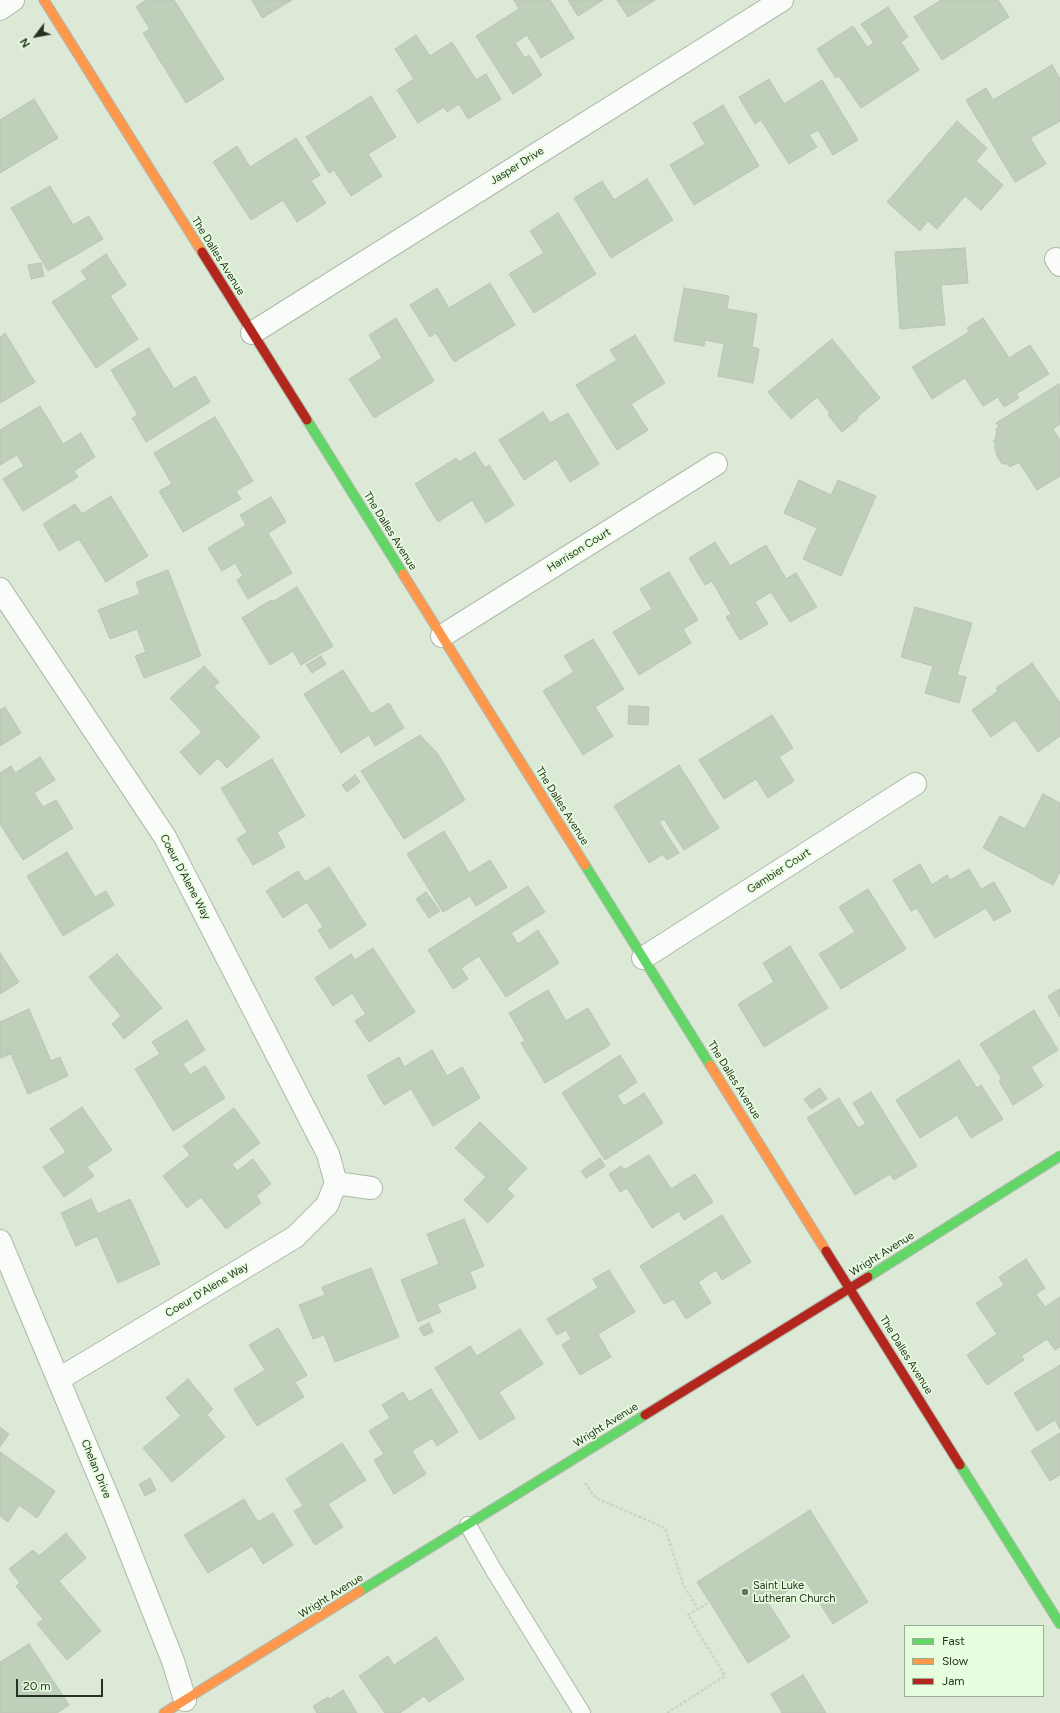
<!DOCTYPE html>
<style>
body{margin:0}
#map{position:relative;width:1060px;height:1713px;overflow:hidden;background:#dce9d7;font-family:Figtree,sans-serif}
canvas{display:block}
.legend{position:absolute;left:904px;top:1625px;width:140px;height:72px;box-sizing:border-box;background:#e6fedd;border:1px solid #9aac93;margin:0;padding:5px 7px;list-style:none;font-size:12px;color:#283125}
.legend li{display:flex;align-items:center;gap:8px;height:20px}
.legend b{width:20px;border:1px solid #9aac93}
.north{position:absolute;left:16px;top:16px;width:40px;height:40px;-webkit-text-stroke:3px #e6fedd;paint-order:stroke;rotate:238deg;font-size:11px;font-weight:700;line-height:16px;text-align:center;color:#283125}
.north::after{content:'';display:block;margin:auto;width:14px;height:18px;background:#283125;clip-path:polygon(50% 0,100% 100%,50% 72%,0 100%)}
.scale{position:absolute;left:16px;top:1679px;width:87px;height:18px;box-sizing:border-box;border:2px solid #283125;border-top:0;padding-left:5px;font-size:12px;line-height:14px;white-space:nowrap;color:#283125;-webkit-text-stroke:3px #e6fedd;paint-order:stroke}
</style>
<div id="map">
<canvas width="1060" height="1713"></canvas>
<ul class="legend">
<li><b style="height:5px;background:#63d668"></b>Fast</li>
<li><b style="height:5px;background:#ff974d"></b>Slow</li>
<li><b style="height:5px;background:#b3261e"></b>Jam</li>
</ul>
<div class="north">N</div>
<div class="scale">20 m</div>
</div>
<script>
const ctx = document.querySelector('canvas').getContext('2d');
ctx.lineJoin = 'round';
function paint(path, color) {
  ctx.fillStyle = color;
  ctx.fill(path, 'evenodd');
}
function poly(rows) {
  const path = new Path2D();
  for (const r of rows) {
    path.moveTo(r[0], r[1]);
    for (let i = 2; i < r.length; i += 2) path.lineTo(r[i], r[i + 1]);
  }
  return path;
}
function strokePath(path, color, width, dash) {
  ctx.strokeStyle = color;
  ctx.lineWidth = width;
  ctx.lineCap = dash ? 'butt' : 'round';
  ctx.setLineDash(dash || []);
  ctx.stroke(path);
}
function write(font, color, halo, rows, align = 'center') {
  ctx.font = font + ' Figtree,sans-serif';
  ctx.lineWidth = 3.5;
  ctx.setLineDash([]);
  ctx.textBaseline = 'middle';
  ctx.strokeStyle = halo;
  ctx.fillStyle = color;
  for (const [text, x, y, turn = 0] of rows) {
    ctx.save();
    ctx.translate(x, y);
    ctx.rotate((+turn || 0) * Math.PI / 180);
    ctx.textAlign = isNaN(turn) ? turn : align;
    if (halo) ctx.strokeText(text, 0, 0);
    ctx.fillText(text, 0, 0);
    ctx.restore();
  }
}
const building = poly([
 [146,0,174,0,224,79,186,103,143,33,150,29,136,7,146,0],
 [252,0,292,0,262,18,252,0],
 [514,0,550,0,574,38,541,58,527,35,515,43,525,58,529,55,542,75,513,94,476,36,519,9,514,0],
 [568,0,603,0,578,16,568,0],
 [617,0,655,0,628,17,617,0],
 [941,0,998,0,1009,17,942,60,914,17,941,0],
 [888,7,908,37,901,42,919,70,861,108,839,76,836,78,817,49,853,26,867,47,874,43,861,24,888,7],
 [416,35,430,56,452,42,476,80,486,74,501,99,468,119,459,104,447,112,444,107,418,123,397,90,414,79,395,49,416,35],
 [1052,65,1060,79,1060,121,1030,138,1046,164,1015,182,966,100,986,88,993,100,1052,65],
 [769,79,784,104,822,80,858,140,833,155,818,130,809,135,817,147,789,164,761,120,755,124,739,97,769,79],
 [371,96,396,137,368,154,382,176,351,196,334,170,329,173,306,137,371,96],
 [34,99,58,138,0,173,0,120,34,99],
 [723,105,759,166,694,205,670,165,705,144,693,123,723,105],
 [957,121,987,148,976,161,1003,185,981,210,965,196,937,229,928,221,920,231,887,202,957,121],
 [296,138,320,175,311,181,326,203,297,222,283,200,251,220,213,162,237,146,250,167,296,138],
 [647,179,673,220,611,258,574,198,602,181,614,200,647,179],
 [50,186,73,225,89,216,103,239,48,271,11,208,50,186],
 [558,213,596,274,534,313,509,274,544,253,530,231,558,213],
 [965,248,968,283,941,285,945,325,900,329,895,252,965,248],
 [106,254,126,285,110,296,138,339,96,368,52,302,87,279,81,271,106,254],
 [41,263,44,276,31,279,28,265,41,263],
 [490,283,515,325,454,362,436,333,430,337,410,305,437,288,449,308,490,283],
 [684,288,729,296,727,309,757,314,752,347,759,349,753,383,718,376,724,344,705,340,704,346,674,341,684,288],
 [396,318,434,381,374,418,349,379,382,358,369,335,396,318],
 [983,318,1009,358,1030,345,1049,374,1016,394,1019,398,1004,407,998,397,983,406,965,378,932,399,912,367,969,332,967,328,983,318],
 [5,333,35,382,0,403,0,337,5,333],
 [635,335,665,383,631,404,648,430,617,450,576,385,617,360,610,350,635,335],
 [832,339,880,398,857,417,858,419,842,432,828,415,830,413,817,397,791,419,768,392,832,339],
 [149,348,174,389,195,376,210,402,146,442,132,418,138,415,111,370,149,348],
 [1059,384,1060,424,1053,429,1060,440,1060,476,1037,490,1019,462,1010,467,1008,464,1002,464,996,454,997,453,994,447,996,445,993,441,996,439,995,436,997,435,996,429,999,427,996,423,1059,384],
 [40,406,63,444,81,433,95,457,74,471,78,477,23,511,3,479,24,466,17,455,0,465,0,430,40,406],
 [543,412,550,423,568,413,599,464,570,482,556,459,524,480,499,440,543,412],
 [215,417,253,481,236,491,241,499,183,532,159,491,172,484,154,453,215,417],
 [475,452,485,468,489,465,514,505,486,523,472,500,438,522,415,484,456,458,459,462,475,452],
 [799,480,831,495,838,480,876,496,841,576,803,559,817,528,784,513,799,480],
 [111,496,148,556,106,582,79,539,59,551,43,524,75,504,82,514,111,496],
 [271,497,286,522,268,533,292,573,248,599,237,580,243,576,235,563,222,571,208,548,246,525,240,515,271,497],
 [715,542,730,566,766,545,786,579,796,573,817,607,790,622,771,592,755,602,768,624,740,640,726,617,731,614,712,581,705,585,689,558,715,542],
 [168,570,201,656,144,678,135,656,146,652,137,629,110,639,98,610,140,594,136,582,168,570],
 [669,572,698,620,683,629,691,643,639,675,613,632,652,609,640,589,669,572],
 [297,587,333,646,301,665,293,651,270,665,242,618,271,600,272,602,297,587],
 [915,607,972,623,957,675,966,677,959,703,925,693,933,666,901,657,915,607],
 [593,639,624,689,595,707,613,736,583,755,543,691,574,672,564,656,593,639],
 [321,656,326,664,312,673,306,665,321,656],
 [1032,663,1060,703,1060,736,1038,752,1015,720,991,737,972,710,998,691,996,688,1032,663],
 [204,666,219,682,214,687,260,737,227,768,218,758,200,775,180,752,202,732,170,698,204,666],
 [343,670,371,714,389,703,404,728,375,746,369,735,341,753,304,694,343,670],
 [629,706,649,707,648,725,628,724,629,706],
 [5,707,21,733,0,746,0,710,5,707],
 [772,715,793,748,779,757,794,781,768,798,756,779,724,799,699,760,772,715],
 [420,735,438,754,465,800,404,839,361,771,420,735],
 [40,757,55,780,34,793,43,807,56,800,73,828,23,860,0,824,0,773,11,766,15,773,40,757],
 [272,759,305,816,277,832,285,847,253,865,237,839,247,832,221,788,272,759],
 [679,765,719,828,684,850,664,819,659,822,679,853,667,860,663,854,649,863,614,806,679,765],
 [355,775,360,782,347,792,342,785,355,775],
 [1043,794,1060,803,1060,872,1053,885,983,848,1000,816,1025,829,1043,794],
 [444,831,469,873,490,860,507,887,476,906,470,896,443,912,407,854,444,831],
 [67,852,95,897,106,891,114,905,63,936,27,876,67,852],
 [920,864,932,885,947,875,950,880,969,869,981,889,994,882,1011,911,994,921,986,908,935,938,917,908,911,911,893,880,920,864],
 [329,867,366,925,330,949,318,930,323,927,307,902,283,918,266,891,298,871,305,882,329,867],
 [528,886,545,912,511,933,518,944,538,930,559,963,506,997,479,956,461,968,468,979,453,989,428,950,528,886],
 [868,889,906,949,841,989,819,954,855,932,839,907,868,889],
 [426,892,440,911,429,918,416,899,426,892],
 [790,946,828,1008,764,1047,738,1004,774,982,763,963,790,946],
 [373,948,415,1012,369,1042,355,1021,366,1014,352,993,333,1006,315,978,351,954,355,960,373,948],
 [0,953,19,982,0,994,0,953],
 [117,954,162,1008,124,1039,112,1024,121,1016,89,977,117,954],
 [1060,989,1060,1017,1048,996,1060,989],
 [548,990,566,1021,588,1008,610,1045,545,1083,521,1043,525,1041,509,1013,548,990],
 [29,1009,51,1061,60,1057,68,1076,28,1094,11,1054,0,1058,0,1022,29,1009],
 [1034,1010,1058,1050,1031,1067,1043,1086,1013,1105,999,1081,1002,1079,980,1044,1034,1010],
 [187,1020,205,1050,183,1064,190,1075,205,1066,225,1098,173,1131,135,1069,160,1054,152,1042,187,1020],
 [432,1050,447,1076,462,1067,480,1098,433,1126,411,1089,384,1105,367,1076,399,1057,404,1067,432,1050],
 [620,1055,637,1082,617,1096,624,1106,644,1093,663,1123,605,1160,562,1093,620,1055],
 [959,1060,977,1088,981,1085,1003,1119,971,1138,957,1115,920,1138,896,1100,959,1060],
 [820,1088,827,1099,811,1109,804,1099,820,1088],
 [871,1092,917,1166,894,1180,890,1174,855,1195,807,1118,839,1098,858,1128,866,1124,853,1103,871,1092],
 [82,1107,112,1150,87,1167,94,1176,64,1197,43,1167,66,1152,50,1129,82,1107],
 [234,1108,260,1143,232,1164,237,1171,253,1159,271,1184,256,1196,261,1203,226,1229,201,1197,187,1208,163,1176,190,1155,183,1146,234,1108],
 [480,1122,527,1168,507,1189,514,1196,488,1223,464,1200,486,1177,455,1148,480,1122],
 [649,1155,671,1189,695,1174,713,1202,684,1220,679,1211,652,1228,627,1188,620,1192,609,1174,621,1166,624,1170,649,1155],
 [600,1158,605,1166,586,1178,581,1171,600,1158],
 [91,1199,98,1214,130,1199,160,1264,118,1283,97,1236,76,1246,61,1213,91,1199],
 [722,1215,751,1262,722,1280,716,1270,698,1282,711,1303,686,1319,674,1299,664,1304,640,1266,722,1215],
 [464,1219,484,1266,470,1272,476,1288,437,1304,441,1312,418,1322,401,1280,439,1264,427,1234,464,1219],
 [1026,1259,1045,1288,1036,1294,1045,1307,1060,1297,1060,1347,1055,1350,1047,1339,1021,1356,1024,1360,987,1385,967,1355,997,1334,976,1303,1004,1285,999,1277,1026,1259],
 [371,1268,399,1337,335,1362,324,1335,313,1339,299,1305,325,1295,322,1287,371,1268],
 [609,1270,635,1312,598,1334,611,1357,580,1375,562,1345,571,1339,566,1330,557,1335,547,1319,598,1288,593,1279,609,1270],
 [429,1323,433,1332,424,1336,419,1328,429,1323],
 [278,1328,307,1375,295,1382,304,1397,257,1426,234,1389,265,1370,249,1345,278,1328],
 [520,1329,543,1364,499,1392,515,1418,480,1440,435,1368,470,1346,477,1356,520,1329],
 [1060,1365,1060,1429,1055,1420,1037,1431,1014,1393,1060,1365],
 [188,1379,213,1409,207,1415,225,1437,172,1482,143,1448,181,1416,166,1398,188,1379],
 [431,1389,458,1432,437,1446,432,1438,412,1451,426,1474,394,1494,374,1460,384,1454,369,1431,390,1418,382,1405,403,1392,409,1402,431,1389],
 [0,1427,9,1434,0,1447,0,1427],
 [1060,1433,1060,1475,1050,1481,1031,1451,1060,1433],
 [342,1443,366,1480,328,1504,343,1527,315,1545,294,1511,303,1506,286,1479,342,1443],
 [0,1452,55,1491,37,1518,19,1505,8,1522,0,1516,0,1452],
 [150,1478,156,1490,145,1496,139,1484,150,1478],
 [244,1499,258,1522,273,1513,293,1545,263,1564,252,1546,208,1573,184,1535,244,1499],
 [810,1510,868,1602,833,1624,805,1580,768,1603,790,1637,748,1663,697,1582,810,1510],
 [66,1533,86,1558,59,1581,101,1631,67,1660,37,1624,43,1619,16,1586,20,1583,9,1569,33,1550,39,1556,66,1533],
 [436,1637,464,1679,429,1702,424,1696,400,1713,385,1713,359,1676,388,1656,394,1665,436,1637],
 [29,1644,69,1705,57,1713,0,1713,0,1662,29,1644],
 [803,1675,826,1713,782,1713,771,1694,803,1675],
 [343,1690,357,1713,317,1713,313,1706,328,1697,330,1699,343,1690]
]);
const path = poly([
 [585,1483,596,1498,665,1528,683,1584,698,1609],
 [667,1713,725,1676,688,1615,710,1602]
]);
const lane = poly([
 [468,1525,493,1569,582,1713]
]);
const street = poly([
 [0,9,13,0],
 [1056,259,1060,265],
 [252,333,782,0],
 [0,589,165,837,328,1154,336,1183,327,1205,295,1237,59,1379],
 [442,636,716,464],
 [643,958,915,784],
 [336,1183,371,1188],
 [0,1241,114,1512,173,1661,185,1700]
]);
const fast = poly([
 [307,420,403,574],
 [585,865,710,1065],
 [868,1277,1060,1156],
 [960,1465,1060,1624],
 [360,1591,645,1415]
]);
const slow = poly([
 [44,0,202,252],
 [403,574,585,865],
 [710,1065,826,1251],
 [164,1713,360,1591]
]);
const jam = poly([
 [202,252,307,420],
 [826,1251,960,1465],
 [645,1415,868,1277]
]);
const markers = [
 [745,1592,4,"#677163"]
];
const streetNames = [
 ["Jasper Drive",517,166,-32],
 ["The Dalles Avenue",218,256,58],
 ["The Dalles Avenue",390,531,58],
 ["Harrison Court",579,550,-32],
 ["The Dalles Avenue",562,806,58],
 ["Gambier Court",779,871,-33],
 ["Coeur D'Alene Way",185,877,62],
 ["The Dalles Avenue",734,1080,58],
 ["Wright Avenue",882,1254,-32],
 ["Coeur D'Alene Way",207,1290,-31],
 ["The Dalles Avenue",906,1355,58],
 ["Wright Avenue",606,1425,-32],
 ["Chelan Drive",96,1469,68],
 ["Wright Avenue",331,1596,-32]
];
const poiNames = [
 ["Saint Luke",753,1586],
 ["Lutheran Church",753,1599]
];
paint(building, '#bfcfb9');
strokePath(building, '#bac4b6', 1);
strokePath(lane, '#aeb9aa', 18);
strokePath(street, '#aeb9aa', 24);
strokePath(fast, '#aeb9aa', 11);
strokePath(slow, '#aeb9aa', 11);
strokePath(jam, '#aeb9aa', 11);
strokePath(path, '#ced2cd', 2.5, [3, 2]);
strokePath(lane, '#fafcf9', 16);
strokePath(street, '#fafcf9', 22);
strokePath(fast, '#63d668', 9);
strokePath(slow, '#ff974d', 9);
strokePath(jam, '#b3261e', 9);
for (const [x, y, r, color] of markers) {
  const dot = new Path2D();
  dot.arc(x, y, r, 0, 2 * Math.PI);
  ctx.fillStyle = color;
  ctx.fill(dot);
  strokePath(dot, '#e6fedd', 1.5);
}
write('11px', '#283125', '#e6fedd', streetNames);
write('11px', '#283125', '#e6fedd', poiNames, 'left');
</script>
